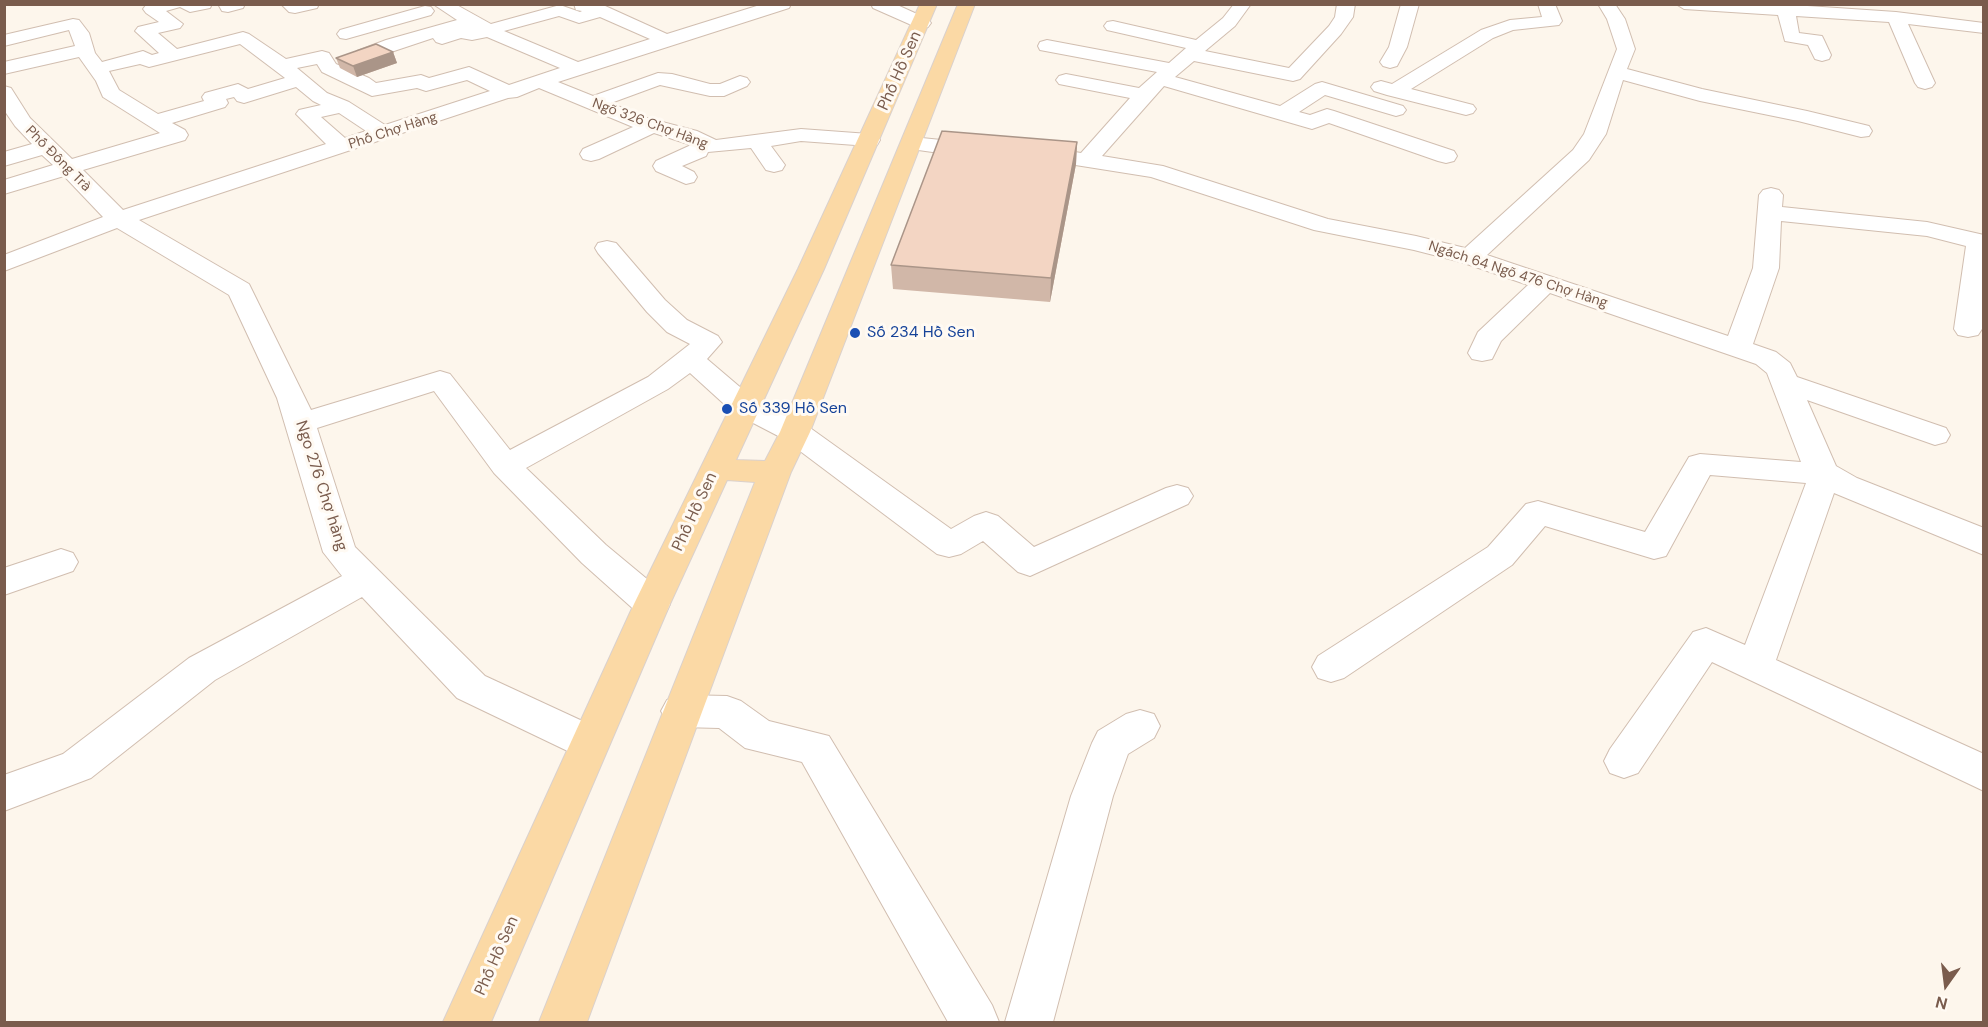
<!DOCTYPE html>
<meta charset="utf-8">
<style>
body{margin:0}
#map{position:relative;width:1988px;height:1027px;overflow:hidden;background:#fdf6ec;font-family:"DM Sans",sans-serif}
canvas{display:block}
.frame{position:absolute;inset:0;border:6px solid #7a5c4d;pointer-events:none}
.north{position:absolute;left:1916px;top:955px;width:60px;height:60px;-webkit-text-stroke:4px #fffaf3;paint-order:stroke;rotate:194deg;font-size:16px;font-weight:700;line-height:24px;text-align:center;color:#7a5c4d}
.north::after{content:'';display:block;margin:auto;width:21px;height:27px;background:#7a5c4d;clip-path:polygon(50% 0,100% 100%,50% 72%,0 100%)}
</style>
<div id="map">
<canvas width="1988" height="1027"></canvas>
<div class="frame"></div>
<div class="north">N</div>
</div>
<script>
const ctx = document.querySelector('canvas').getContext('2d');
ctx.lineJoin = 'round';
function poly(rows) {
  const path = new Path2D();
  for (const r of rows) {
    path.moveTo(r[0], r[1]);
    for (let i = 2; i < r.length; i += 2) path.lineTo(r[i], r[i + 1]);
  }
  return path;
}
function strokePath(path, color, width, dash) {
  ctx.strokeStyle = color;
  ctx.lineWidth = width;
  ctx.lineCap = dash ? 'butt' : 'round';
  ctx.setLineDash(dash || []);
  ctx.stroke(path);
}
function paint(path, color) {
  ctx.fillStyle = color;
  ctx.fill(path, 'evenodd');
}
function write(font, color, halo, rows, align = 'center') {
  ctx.font = font + ' "DM Sans",sans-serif';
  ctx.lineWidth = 6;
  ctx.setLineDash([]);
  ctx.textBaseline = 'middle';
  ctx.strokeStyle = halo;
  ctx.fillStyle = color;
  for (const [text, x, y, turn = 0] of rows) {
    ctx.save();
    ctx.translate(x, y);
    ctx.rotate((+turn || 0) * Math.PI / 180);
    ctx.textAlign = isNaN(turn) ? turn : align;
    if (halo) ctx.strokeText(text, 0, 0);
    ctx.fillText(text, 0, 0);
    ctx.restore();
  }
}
const minor = poly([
 [212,4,210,8,190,12,180,7,166,11,183,24,180,28,158,33,177,49,243,32,249,34,286,59,322,51,329,53,336,64,369,78,376,83,421,75,429,78,469,67,509,85,560,68,487,37,472,40,461,38,442,44,436,42,433,38,364,61,357,59,355,55,357,51,386,40,457,20,433,4,455,4,491,24,560,5,580,12,582,11,576,10,574,4,603,5,667,34,763,4,791,4,789,8,558,82,593,96,658,73,672,74,710,84,720,84,740,76,747,78,750,82,747,86,724,96,710,96,660,85,611,103,643,117,697,131,716,140,801,129,869,134,877,135,880,140,877,145,869,146,801,141,771,146,785,165,782,170,774,172,766,170,751,148,708,152,706,156,682,166,694,172,697,177,694,182,686,184,656,171,653,166,656,161,691,145,654,133,599,159,591,161,583,159,580,154,583,149,633,127,539,88,517,97,508,98,139,220,249,284,311,410,440,371,450,374,510,450,648,377,690,344,667,332,647,312,598,253,595,248,598,243,607,241,616,243,665,300,687,320,718,336,722,342,707,359,754,399,806,425,951,529,974,516,986,512,998,516,1034,547,1166,488,1177,485,1188,488,1193,496,1188,504,1030,576,1018,572,983,541,961,554,949,557,937,554,784,439,734,413,690,373,668,389,526,468,606,545,665,594,670,604,665,614,652,617,639,614,582,563,494,473,434,391,317,428,355,547,485,676,604,731,610,743,604,755,590,760,576,755,457,698,362,597,215,680,91,778,4,811,4,775,63,754,189,658,342,576,323,552,277,398,229,295,117,228,4,271,4,255,103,217,64,176,4,194,4,180,53,165,42,155,4,166,4,152,32,144,15,126,4,110,4,86,11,88,30,118,72,159,160,133,103,97,96,81,79,57,4,74,4,62,75,46,69,30,4,46,4,35,73,19,79,20,89,33,95,53,102,62,143,51,152,55,159,53,135,31,138,27,159,22,146,13,143,9,146,5,212,4],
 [559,16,579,23,600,17,650,39,578,62,504,31,559,16],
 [240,44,285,78,248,89,238,84,205,93,202,97,204,101,158,114,119,90,109,71,140,64,149,67,240,44],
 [317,64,322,72,372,96,417,88,426,91,467,80,490,91,385,125,349,102,327,93,297,68,317,64],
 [296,87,313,101,321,105,299,110,296,114,326,144,123,210,83,170,185,140,188,135,185,130,172,123,225,107,228,103,226,99,234,97,237,101,244,103,296,87],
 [339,113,366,131,345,138,321,117,339,113],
 [218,4,245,4,243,8,228,12,222,11,218,4],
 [281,4,319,4,317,8,295,13,289,12,281,4],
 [871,4,895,4,928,19,931,23,928,27,922,28,916,27,873,8,871,4],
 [1234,4,1251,4,1235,26,1205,51,1289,68,1329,26,1335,17,1337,4,1355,4,1353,17,1341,34,1300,79,1293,81,1194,61,1175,77,1280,106,1315,84,1322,82,1403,106,1406,110,1403,114,1396,116,1325,95,1299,112,1310,115,1327,109,1334,111,1454,151,1457,156,1454,161,1446,163,1438,161,1329,123,1312,129,1164,86,1102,156,1163,166,1328,219,1416,236,1465,248,1573,150,1584,134,1617,49,1607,19,1598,4,1615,4,1625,19,1635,49,1627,69,1702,89,1807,111,1869,126,1872,131,1869,136,1861,137,1798,121,1700,101,1623,80,1606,134,1589,160,1487,255,1728,336,1753,268,1759,195,1763,190,1771,188,1779,190,1783,195,1782,207,1927,222,1984,235,1982,329,1978,335,1968,337,1958,335,1954,329,1966,246,1927,236,1781,221,1779,268,1753,344,1776,352,1790,363,1797,377,1946,428,1950,435,1946,442,1935,445,1807,400,1836,466,1857,478,1984,528,1984,555,1834,493,1776,660,1984,754,1984,791,1712,662,1638,773,1624,778,1610,773,1604,761,1610,749,1693,632,1706,628,1745,645,1806,483,1710,475,1666,556,1654,559,1545,526,1512,565,1344,678,1331,682,1318,678,1312,667,1318,656,1488,547,1526,504,1538,501,1645,532,1689,457,1700,454,1801,462,1767,373,1756,364,1550,293,1501,341,1492,359,1482,361,1472,359,1468,353,1478,332,1528,285,1461,262,1414,250,1314,230,1151,177,1025,157,1022,152,1025,147,1033,145,1081,153,1130,98,1059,84,1056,80,1059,76,1066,74,1139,88,1157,72,1040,50,1038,46,1040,42,1047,40,1169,63,1186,48,1107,30,1104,26,1107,22,1113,21,1196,40,1223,18,1234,4],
 [1401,4,1419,4,1407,47,1397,66,1390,68,1383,66,1380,62,1389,47,1401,4],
 [1538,4,1555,4,1562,21,1559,25,1513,30,1493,38,1411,89,1473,105,1476,109,1473,113,1466,115,1387,95,1374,91,1371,87,1374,83,1381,81,1392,84,1481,30,1510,20,1542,17,1538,4],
 [1676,4,1778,4,1896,12,1984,23,1984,33,1908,24,1935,83,1932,87,1925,89,1918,87,1915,83,1889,22,1796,16,1799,33,1822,36,1824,40,1831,55,1829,59,1822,61,1815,59,1808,45,1785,41,1778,15,1684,9,1676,4],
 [425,6,431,7,434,11,431,15,346,39,340,38,337,34,340,30,425,6],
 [912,137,961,142,979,139,987,140,990,145,987,150,961,156,904,148,901,143,904,138,912,137],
 [61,549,73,553,78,562,73,571,4,595,4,568,61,549],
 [681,695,727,696,741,701,769,721,829,736,992,1005,999,1022,948,1022,802,762,745,748,719,728,681,727,667,722,661,711,667,700,681,695],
 [1140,710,1154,714,1160,726,1154,738,1128,754,1113,796,1053,1022,1005,1022,1071,796,1092,743,1098,731,1126,714,1140,710]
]);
const major = poly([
 [920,4,937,4,824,269,736,460,765,461,780,432,958,4,975,4,810,432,791,472,587,1022,539,1022,755,482,727,480,670,604,491,1022,443,1022,634,604,798,269,920,4]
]);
const wall = poly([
 [393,52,397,63,357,77,340,68,336,58],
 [1077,142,1076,164,1050,302,893,289,891,265]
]);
const shadedWall = poly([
 [393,52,397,63,357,77,353,66],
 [1077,142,1076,164,1050,302,1051,278]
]);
const building = poly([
 [376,44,393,52,353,66,336,58,376,44],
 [942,131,1077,142,1051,278,891,265,942,131]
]);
const markers = [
 [855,333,6,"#1a4fb4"],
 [727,409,6,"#1a4fb4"]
];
const farStreetnames = [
 ["Ngõ 326 Chợ Hàng",650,124,20],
 ["Phố Chợ Hàng",393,131,-18],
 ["Phố Đông Trà",58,159,45],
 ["Ngách 64 Ngõ 476 Chợ Hàng",1518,275,18]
];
const streetNames = [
 ["Phố Hồ Sen",900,71,-66],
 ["Ngo 276 Chợ hàng",321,486,72],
 ["Phố Hồ Sen",695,512,-65],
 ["Phố Hồ Sen",497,956,-66]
];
const transitNames = [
 ["Số 234 Hồ Sen",867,333],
 ["Số 339 Hồ Sen",739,409]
];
strokePath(minor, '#d1beb0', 2);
strokePath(major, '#dad1cd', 2);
paint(minor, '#fff');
paint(major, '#fbd9a5');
paint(wall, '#d1b7a8');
paint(shadedWall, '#aa9588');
paint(building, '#f3d5c3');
strokePath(building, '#aa9588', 1.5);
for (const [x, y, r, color] of markers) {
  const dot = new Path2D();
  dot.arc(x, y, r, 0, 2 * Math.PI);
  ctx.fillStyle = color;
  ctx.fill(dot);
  strokePath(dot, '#fffaf3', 2);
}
write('14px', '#7a5c4d', '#fffaf3', farStreetnames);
write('16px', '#7a5c4d', '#fffaf3', streetNames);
write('16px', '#164399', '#fffaf3', transitNames, 'left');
</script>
